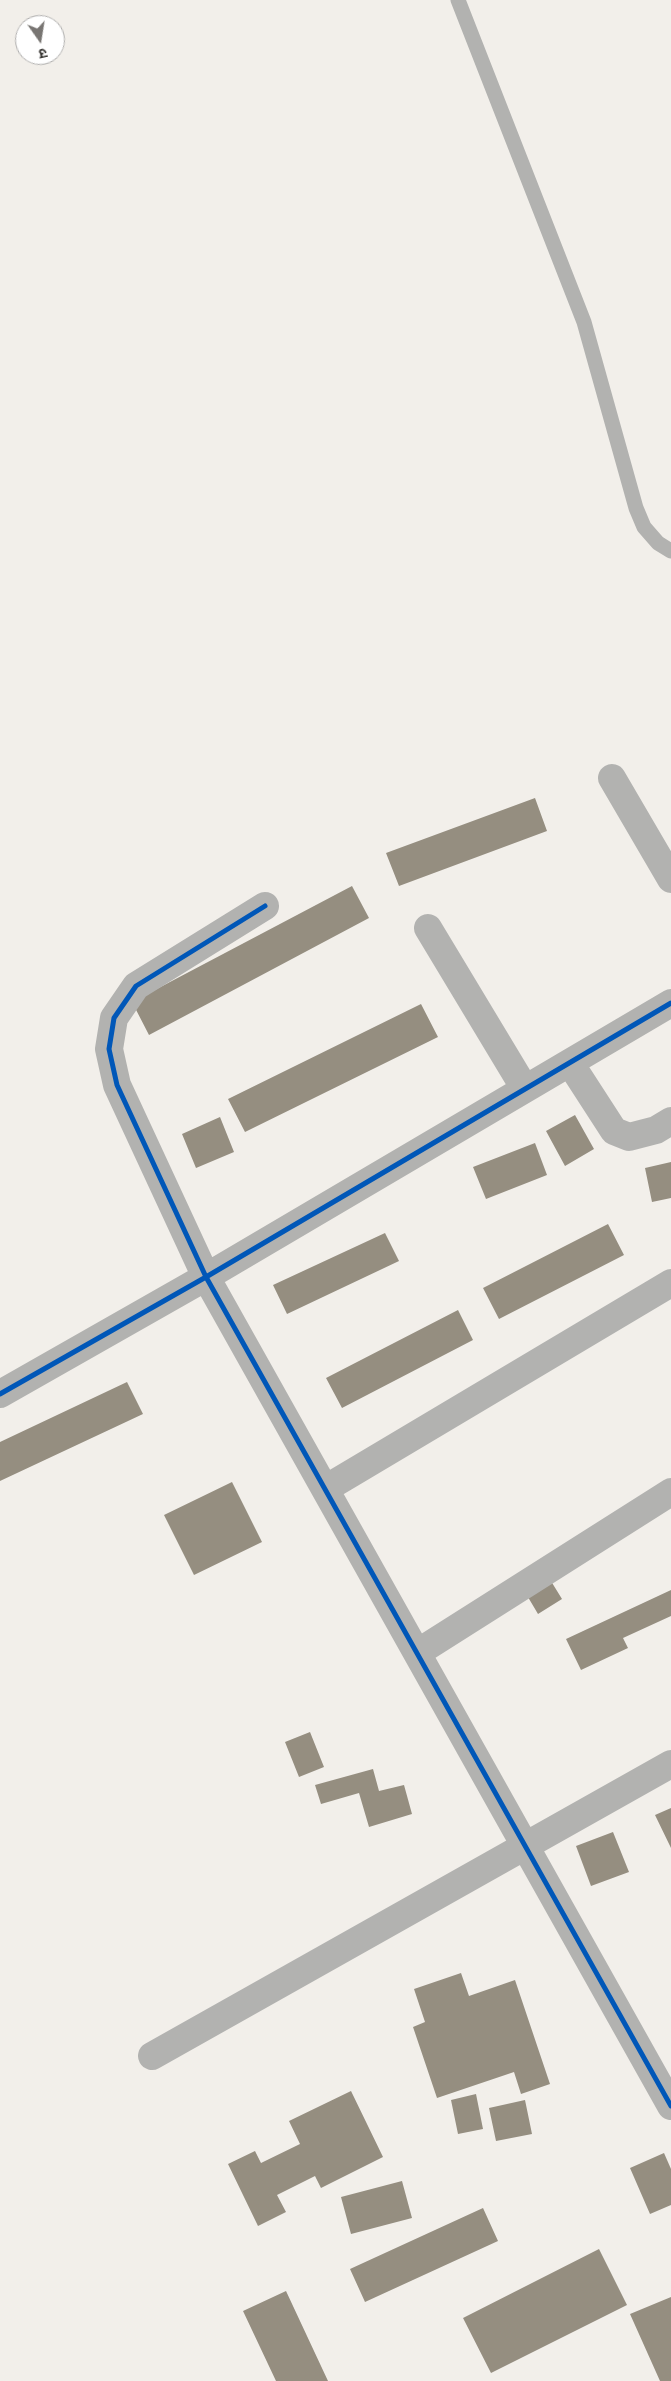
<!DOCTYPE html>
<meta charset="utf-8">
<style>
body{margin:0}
#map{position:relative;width:671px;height:2381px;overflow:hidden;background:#f2efea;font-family:Inter,"Noto Sans Devanagari",sans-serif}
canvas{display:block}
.north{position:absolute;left:15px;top:15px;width:50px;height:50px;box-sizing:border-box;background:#fff;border:1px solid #afaead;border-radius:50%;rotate:167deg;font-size:14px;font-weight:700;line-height:20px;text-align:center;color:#363431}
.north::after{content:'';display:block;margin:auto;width:18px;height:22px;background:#787572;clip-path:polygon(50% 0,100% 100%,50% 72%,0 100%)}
</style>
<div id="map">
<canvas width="671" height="2381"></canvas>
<div class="north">उ</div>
</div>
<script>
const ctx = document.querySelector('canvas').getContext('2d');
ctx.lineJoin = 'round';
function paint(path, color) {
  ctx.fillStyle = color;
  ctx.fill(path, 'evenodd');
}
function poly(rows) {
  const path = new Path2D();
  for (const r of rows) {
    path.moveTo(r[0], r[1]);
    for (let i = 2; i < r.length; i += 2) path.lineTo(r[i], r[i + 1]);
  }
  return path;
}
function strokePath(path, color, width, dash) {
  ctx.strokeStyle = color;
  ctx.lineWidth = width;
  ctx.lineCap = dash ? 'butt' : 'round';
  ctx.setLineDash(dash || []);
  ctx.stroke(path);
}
const building = poly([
 [535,798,547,831,399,886,386,853],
 [352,886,369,918,149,1035,132,1002],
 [421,1004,438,1037,245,1132,228,1099],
 [575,1115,594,1149,565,1166,546,1131],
 [220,1117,234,1152,196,1168,182,1134],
 [535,1143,547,1175,486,1199,473,1167],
 [671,1162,671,1198,652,1202,645,1168],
 [608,1224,624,1255,499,1319,483,1288],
 [385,1233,399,1261,287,1314,273,1285],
 [458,1310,473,1340,342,1408,326,1378],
 [127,1382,143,1414,0,1481,0,1442],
 [232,1482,262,1542,194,1575,164,1515],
 [546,1573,562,1599,538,1614,522,1587],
 [671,1590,671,1616,623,1638,628,1648,581,1670,566,1639],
 [310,1732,324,1767,299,1777,285,1742],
 [373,1769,379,1791,404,1785,412,1814,369,1827,359,1793,321,1804,315,1785],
 [671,1808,671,1848,655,1815],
 [613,1832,629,1872,591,1886,576,1846],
 [461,1973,469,1996,515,1980,550,2084,521,2094,514,2072,437,2098,413,2027,425,2022,414,1989],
 [351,2091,383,2157,321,2188,315,2176,277,2195,286,2212,258,2226,228,2164,255,2151,261,2163,300,2144,289,2121],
 [476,2094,483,2129,458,2134,451,2100],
 [525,2100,532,2134,496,2141,489,2108],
 [664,2153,671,2169,671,2205,650,2214,630,2168],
 [402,2181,412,2218,351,2234,341,2197],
 [483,2208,498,2241,365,2302,350,2269],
 [599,2249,627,2305,491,2373,463,2318],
 [286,2291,328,2381,276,2381,243,2311],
 [671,2297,671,2381,660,2381,630,2314]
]);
const service = poly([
 [458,0,584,322,636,508,644,527,658,543,671,551]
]);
const minor = poly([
 [612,778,671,879],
 [428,928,525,1089],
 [671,1003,206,1277,671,2106],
 [570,1063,614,1131,629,1137,656,1130,671,1121],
 [0,1394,206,1277,117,1085,109,1049,114,1018,136,986,265,906],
 [325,1489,671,1283],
 [417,1653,671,1492],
 [152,2056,671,1764]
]);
const cycleway = poly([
 [671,1003,206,1277,671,2106],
 [0,1394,206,1277,117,1085,109,1049,114,1018,136,986,265,906]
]);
paint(building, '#958e80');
strokePath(service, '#b2b2b0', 15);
strokePath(minor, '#b2b2b0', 28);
strokePath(cycleway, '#0057b8', 5);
</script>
